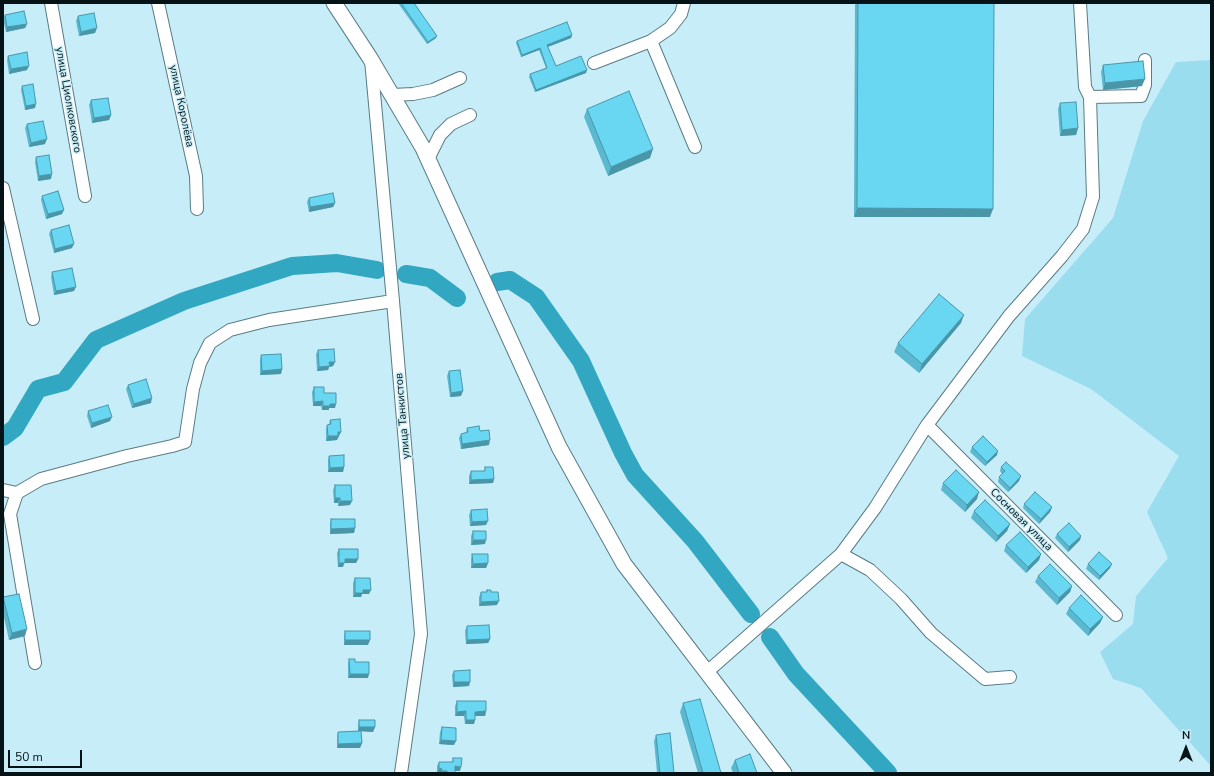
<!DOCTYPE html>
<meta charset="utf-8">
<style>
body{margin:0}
#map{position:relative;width:1214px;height:776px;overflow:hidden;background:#c7edf8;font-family:"Nunito Sans",sans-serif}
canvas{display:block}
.frame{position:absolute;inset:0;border:4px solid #051316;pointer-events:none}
.north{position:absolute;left:1166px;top:728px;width:40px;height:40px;-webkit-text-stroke:3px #c7edf8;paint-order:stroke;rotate:0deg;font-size:11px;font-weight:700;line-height:16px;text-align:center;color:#051316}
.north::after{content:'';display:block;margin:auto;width:14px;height:18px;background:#051316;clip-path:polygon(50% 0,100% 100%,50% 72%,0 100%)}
.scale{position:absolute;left:8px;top:750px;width:74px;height:18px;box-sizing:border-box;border:2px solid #051316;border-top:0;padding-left:5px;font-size:12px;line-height:14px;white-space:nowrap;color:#051316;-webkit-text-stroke:3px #c7edf8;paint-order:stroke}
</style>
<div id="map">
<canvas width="1214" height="776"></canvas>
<div class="frame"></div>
<div class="north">N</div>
<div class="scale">50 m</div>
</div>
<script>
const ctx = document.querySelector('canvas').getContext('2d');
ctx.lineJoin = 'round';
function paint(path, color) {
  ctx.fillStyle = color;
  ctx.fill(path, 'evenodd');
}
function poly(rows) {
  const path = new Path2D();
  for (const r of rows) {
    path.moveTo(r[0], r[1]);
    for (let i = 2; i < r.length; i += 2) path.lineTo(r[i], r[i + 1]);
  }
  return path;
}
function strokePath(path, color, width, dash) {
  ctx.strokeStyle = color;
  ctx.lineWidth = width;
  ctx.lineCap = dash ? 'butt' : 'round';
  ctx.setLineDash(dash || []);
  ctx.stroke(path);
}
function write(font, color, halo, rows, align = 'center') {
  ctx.font = font + ' "Nunito Sans",sans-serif';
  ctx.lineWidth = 3;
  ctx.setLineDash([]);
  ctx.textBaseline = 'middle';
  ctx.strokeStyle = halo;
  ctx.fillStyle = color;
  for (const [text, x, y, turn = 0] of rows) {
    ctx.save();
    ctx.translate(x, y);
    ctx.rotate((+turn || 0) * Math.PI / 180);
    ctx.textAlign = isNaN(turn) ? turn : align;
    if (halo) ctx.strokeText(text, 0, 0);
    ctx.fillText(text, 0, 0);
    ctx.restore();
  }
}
const green = poly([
 [1211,60,1211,766,1141,688,1113,679,1100,652,1133,624,1136,596,1168,558,1147,512,1179,456,1091,389,1022,356,1025,319,1113,218,1143,121,1176,62]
]);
const river = poly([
 [406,274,430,278,457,298],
 [497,282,510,280,536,297,581,361,623,453,635,475,695,541,751,614],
 [3,437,15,428,38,389,64,382,96,340,184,301,292,266,337,263,377,270],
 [770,637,796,674,888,773]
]);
const minor = poly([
 [51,3,85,196],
 [158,3,196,176,197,209],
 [1080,3,1085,87,1090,97],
 [651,41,695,147],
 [371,60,393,301,421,634,401,773],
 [594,63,651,41,670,28,681,14,684,3],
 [392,95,413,94,433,90,460,78],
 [428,159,440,135,451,124,470,115],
 [3,188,33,319],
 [927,425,1116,615],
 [3,490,17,493],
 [841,554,870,570,901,599,931,633,985,679,1010,677],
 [35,663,10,514,17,493,41,479,127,456,172,446,185,442,193,389,200,363,210,343,230,330,269,320,393,301],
 [707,672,841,554,875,508,927,425,1009,316,1062,256,1083,229,1093,197,1090,97,1141,96,1145,85,1145,60]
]);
const major = poly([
 [334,3,370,58,423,148,559,447,624,564,784,773]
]);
const wall = poly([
 [398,3,414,3,436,38,427,44],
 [856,3,994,3,990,217,854,217,855,5],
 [5,15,27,24,25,28,6,32,3,19],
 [78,16,95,33,79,36,76,21],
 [572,35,571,38,548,47,556,66,586,73,535,92,529,77,530,74,546,68,539,50,521,57,516,43,517,41],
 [8,56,27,70,9,74,7,60],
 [1103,65,1142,86,1103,90,1101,72],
 [22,86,35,108,25,110,21,90],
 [91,100,111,115,109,120,92,123,89,105],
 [1060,103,1078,128,1076,135,1060,136,1058,109],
 [587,109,650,158,608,176,584,117],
 [27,124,45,144,29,147,25,128],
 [36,157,51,179,38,181,35,162],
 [42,196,62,214,46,219,41,200],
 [309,198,335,203,333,207,309,212,307,202],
 [51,230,72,248,54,253,49,234],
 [52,272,74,291,54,295,51,277],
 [961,323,919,373,894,352,898,343],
 [318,350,335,362,333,366,329,367,328,370,317,371,316,354],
 [261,355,282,369,281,374,260,375,260,360],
 [449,371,461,396,450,397,447,376],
 [128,385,151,403,132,408,126,389],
 [314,387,324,393,335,408,329,408,329,410,322,410,321,406,313,406,312,392],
 [88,411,110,421,91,428,87,416],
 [330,420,339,437,338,437,337,440,326,441,326,429,327,425,329,425],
 [467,428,489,445,461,449,459,438,461,434,466,433],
 [972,447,997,455,985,466,970,452],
 [329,456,344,467,343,472,328,472,328,460],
 [485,467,494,479,493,483,469,484,469,476,471,471,484,471],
 [1001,467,1019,481,1008,492,998,482,999,477,1002,474,1000,471],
 [943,483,977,499,965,512,941,490],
 [335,485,350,505,338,506,338,503,334,503,333,490],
 [1024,504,1052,507,1050,512,1039,524,1023,508],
 [471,510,486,525,470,526,469,515],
 [974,511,1010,524,1007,531,996,542,971,518],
 [331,519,355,528,354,533,330,534,330,524],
 [473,531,485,544,471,545,471,536],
 [1057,534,1081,536,1080,540,1068,552,1055,538],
 [1006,545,1041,554,1039,560,1026,573,1004,551],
 [339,549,358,559,356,563,344,563,343,567,338,567,337,553],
 [472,554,488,563,486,568,471,568,471,559],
 [1088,564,1110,568,1099,580,1086,569],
 [1038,576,1072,586,1070,592,1057,605,1035,582],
 [355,578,369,594,362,594,361,597,353,597,353,583],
 [487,590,491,592,497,605,479,606,479,597,481,592,486,592],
 [3,597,25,636,9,640,3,613],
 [1069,608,1103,617,1100,623,1088,636,1066,614],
 [467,626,490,639,488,643,466,644,465,631],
 [345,631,368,645,344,645,344,635],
 [349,659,355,662,368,678,348,678,348,663],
 [454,671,469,686,453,687,452,675],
 [457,701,486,711,485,716,475,716,474,724,465,724,464,716,455,716,455,706],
 [683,703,721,773,698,773,680,712],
 [359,720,375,727,373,732,361,731,362,743,360,748,337,748,337,736,338,732,358,731,358,724],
 [442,727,454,745,439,744,440,732],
 [656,735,674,773,657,773,654,741],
 [453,758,460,771,455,771,455,773,437,773,437,766,439,762,452,762],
 [735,760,757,773,733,773,731,768]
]);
const shadedWall = poly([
 [27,24,25,28,6,32,7,27],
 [97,28,95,33,79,36,81,32],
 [572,35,571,38,547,47,547,45],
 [437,36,436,38,427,44,428,42],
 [540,48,539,50,521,57,522,55],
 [29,66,27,70,9,74,11,69],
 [587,70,586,73,535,92,536,90],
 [1145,79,1142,86,1103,90,1105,83],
 [36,104,35,108,25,110,26,106],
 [111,115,109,120,92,123,94,118],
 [1078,128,1076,135,1060,136,1062,130],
 [47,139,45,144,29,147,31,143],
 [653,149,650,158,608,176,611,167],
 [52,174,51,179,38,181,39,176],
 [335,203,333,207,309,212,310,207],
 [857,208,993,209,990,217,854,217],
 [64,210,62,214,46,219,48,214],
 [74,244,72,248,54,253,55,249],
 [76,287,74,291,54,295,56,291],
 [964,315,961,323,919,373,922,364],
 [329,362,335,362,333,366,329,367,328,370,317,371,319,367],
 [282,369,281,374,260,375,262,371],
 [463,391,461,396,450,397,451,393],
 [152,398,151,403,132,408,134,404],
 [323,401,321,406,313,406,314,402],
 [330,404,336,404,335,408,329,408,329,410,322,410,323,406],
 [112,417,110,421,91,428,92,423],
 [338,432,341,432,337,440,326,441,328,436],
 [490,440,489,445,461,449,462,444],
 [998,451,997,455,985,466,987,462],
 [344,467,343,472,328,472,330,468],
 [1021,476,1019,481,1008,492,1010,488],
 [494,479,493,483,469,484,471,480],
 [979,492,977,499,965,512,967,505],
 [335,498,340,498,338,503,334,503],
 [340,501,352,501,350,505,338,506],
 [1052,507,1050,512,1039,524,1041,519],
 [488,521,486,525,470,526,472,522],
 [1010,524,1007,531,996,542,998,536],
 [355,528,354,533,330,534,331,529],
 [1081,536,1080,540,1068,552,1069,547],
 [473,540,486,540,485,544,471,545],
 [1041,554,1039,560,1026,573,1028,567],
 [345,559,358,559,356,563,344,563,343,567,338,567,339,563],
 [488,563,486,568,471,568,473,564],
 [1112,564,1110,568,1099,580,1100,576],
 [1072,586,1070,592,1057,605,1059,598],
 [363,590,371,590,369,594,362,594,361,597,353,597,355,593],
 [499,601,497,605,479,606,481,602],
 [1103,617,1100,623,1088,636,1090,629],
 [27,629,25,636,9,640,12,633],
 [490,639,488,643,466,644,467,640],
 [345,640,370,640,368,645,344,645],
 [350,674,369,674,368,678,348,678],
 [454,682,470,682,469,686,453,687],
 [466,711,464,716,455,716,457,712],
 [486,711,485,716,473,716,475,712],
 [466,720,475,720,474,724,465,724],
 [359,727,375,727,373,732,358,731],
 [441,740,456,741,454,745,439,744],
 [362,743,360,748,337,748,338,744],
 [455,766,461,767,460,771,453,771],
 [439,768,442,769,441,773,437,773],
 [442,771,447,771,446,773,442,773]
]);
const building = poly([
 [401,3,414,3,437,36,428,42,401,3],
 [858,3,994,3,993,209,857,208,858,3],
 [24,11,27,24,7,27,5,15,24,11],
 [94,13,97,28,81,32,78,16,94,13],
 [567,22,572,35,547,45,556,66,581,56,587,70,536,90,530,74,547,68,540,48,522,55,517,41,567,22],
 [27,52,29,66,11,69,8,56,27,52],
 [1143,61,1145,79,1105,83,1103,65,1143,61],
 [33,84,36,104,26,106,22,86,33,84],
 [629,91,653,149,611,167,587,109,629,91],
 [108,98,111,115,94,118,91,100,108,98],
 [1076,102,1078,128,1062,130,1060,103,1076,102],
 [43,121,47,139,31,143,27,124,43,121],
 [49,155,52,174,39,176,36,157,49,155],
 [58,191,64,210,48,214,42,196,58,191],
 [333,193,335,203,310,207,309,198,333,193],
 [69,225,74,244,55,249,51,230,69,225],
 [72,268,76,287,56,291,52,272,72,268],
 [939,294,964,315,922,364,898,343,939,294],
 [334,349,335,362,329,362,330,366,319,367,318,350,334,349],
 [281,354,282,369,262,371,261,355,281,354],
 [460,370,463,391,451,393,449,371,460,370],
 [146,379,152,398,134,404,128,385,146,379],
 [314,387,324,387,324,393,336,393,336,404,330,404,330,406,323,406,323,401,314,402,314,387],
 [108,405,112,417,92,423,88,411,108,405],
 [340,419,341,432,338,432,338,436,328,436,327,425,331,424,330,420,340,419],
 [479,426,480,431,489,430,490,440,462,444,461,434,468,432,467,428,479,426],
 [983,436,998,451,987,462,972,447,983,436],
 [344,455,344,467,330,468,329,456,344,455],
 [1006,462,1021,476,1010,488,999,477,1005,471,1001,467,1006,462],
 [485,467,493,467,494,479,471,480,471,471,485,471,485,467],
 [956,470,979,492,967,505,943,483,956,470],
 [335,485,351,485,352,501,340,501,340,498,335,498,335,485],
 [1035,492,1052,507,1041,519,1024,504,1035,492],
 [985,500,1010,524,998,536,974,511,985,500],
 [487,509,488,521,472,522,471,510,487,509],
 [331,519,355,519,355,528,331,529,331,519],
 [1069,523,1081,536,1069,547,1057,534,1069,523],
 [473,531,486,531,486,540,473,540,473,531],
 [1020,532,1041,554,1028,567,1006,545,1020,532],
 [339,549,358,549,358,559,345,559,345,563,339,563,339,549],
 [1099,552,1112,564,1100,576,1088,564,1099,552],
 [472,554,488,554,488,563,473,564,472,554],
 [1050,564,1072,586,1059,598,1038,576,1050,564],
 [355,578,370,578,371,590,363,590,363,593,355,593,355,578],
 [487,590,491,590,491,592,498,592,499,601,481,602,481,592,487,592,487,590],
 [19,594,27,629,12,633,3,597,19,594],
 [1081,595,1103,617,1090,629,1069,608,1081,595],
 [489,625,490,639,467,640,467,626,489,625],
 [345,631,370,631,370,640,345,640,345,631],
 [349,659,355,659,355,662,369,662,369,674,350,674,349,659],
 [470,670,470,682,454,682,454,671,470,670],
 [700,699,721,773,703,773,683,703,700,699],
 [457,701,486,701,486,711,475,712,475,720,466,720,466,711,457,712,457,701],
 [359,720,375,720,375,727,359,727,359,720],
 [442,727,456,728,456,741,441,740,442,727],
 [361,731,362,743,338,744,338,732,361,731],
 [670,733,674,773,660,773,656,735,670,733],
 [750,754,757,773,739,773,735,760,750,754],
 [453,758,462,758,461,767,455,766,455,773,447,773,447,771,442,771,442,769,439,768,439,762,453,762,453,758]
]);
const streetNames = [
 ["улица Циолковского",68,100,80],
 ["улица Королёва",181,106,78],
 ["улица Танкистов",403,416,-95],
 ["Сосновая улица",1021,520,45]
];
paint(green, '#9addef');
strokePath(river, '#32a7c1', 18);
strokePath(minor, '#597c85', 14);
strokePath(major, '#597c85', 17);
strokePath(minor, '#fff', 12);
strokePath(major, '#fff', 15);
paint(wall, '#5ab9d0');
paint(shadedWall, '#4a96a9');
paint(building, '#69d7f2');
strokePath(building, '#4a96a9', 1);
write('11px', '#051316', '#c7edf8', streetNames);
</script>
